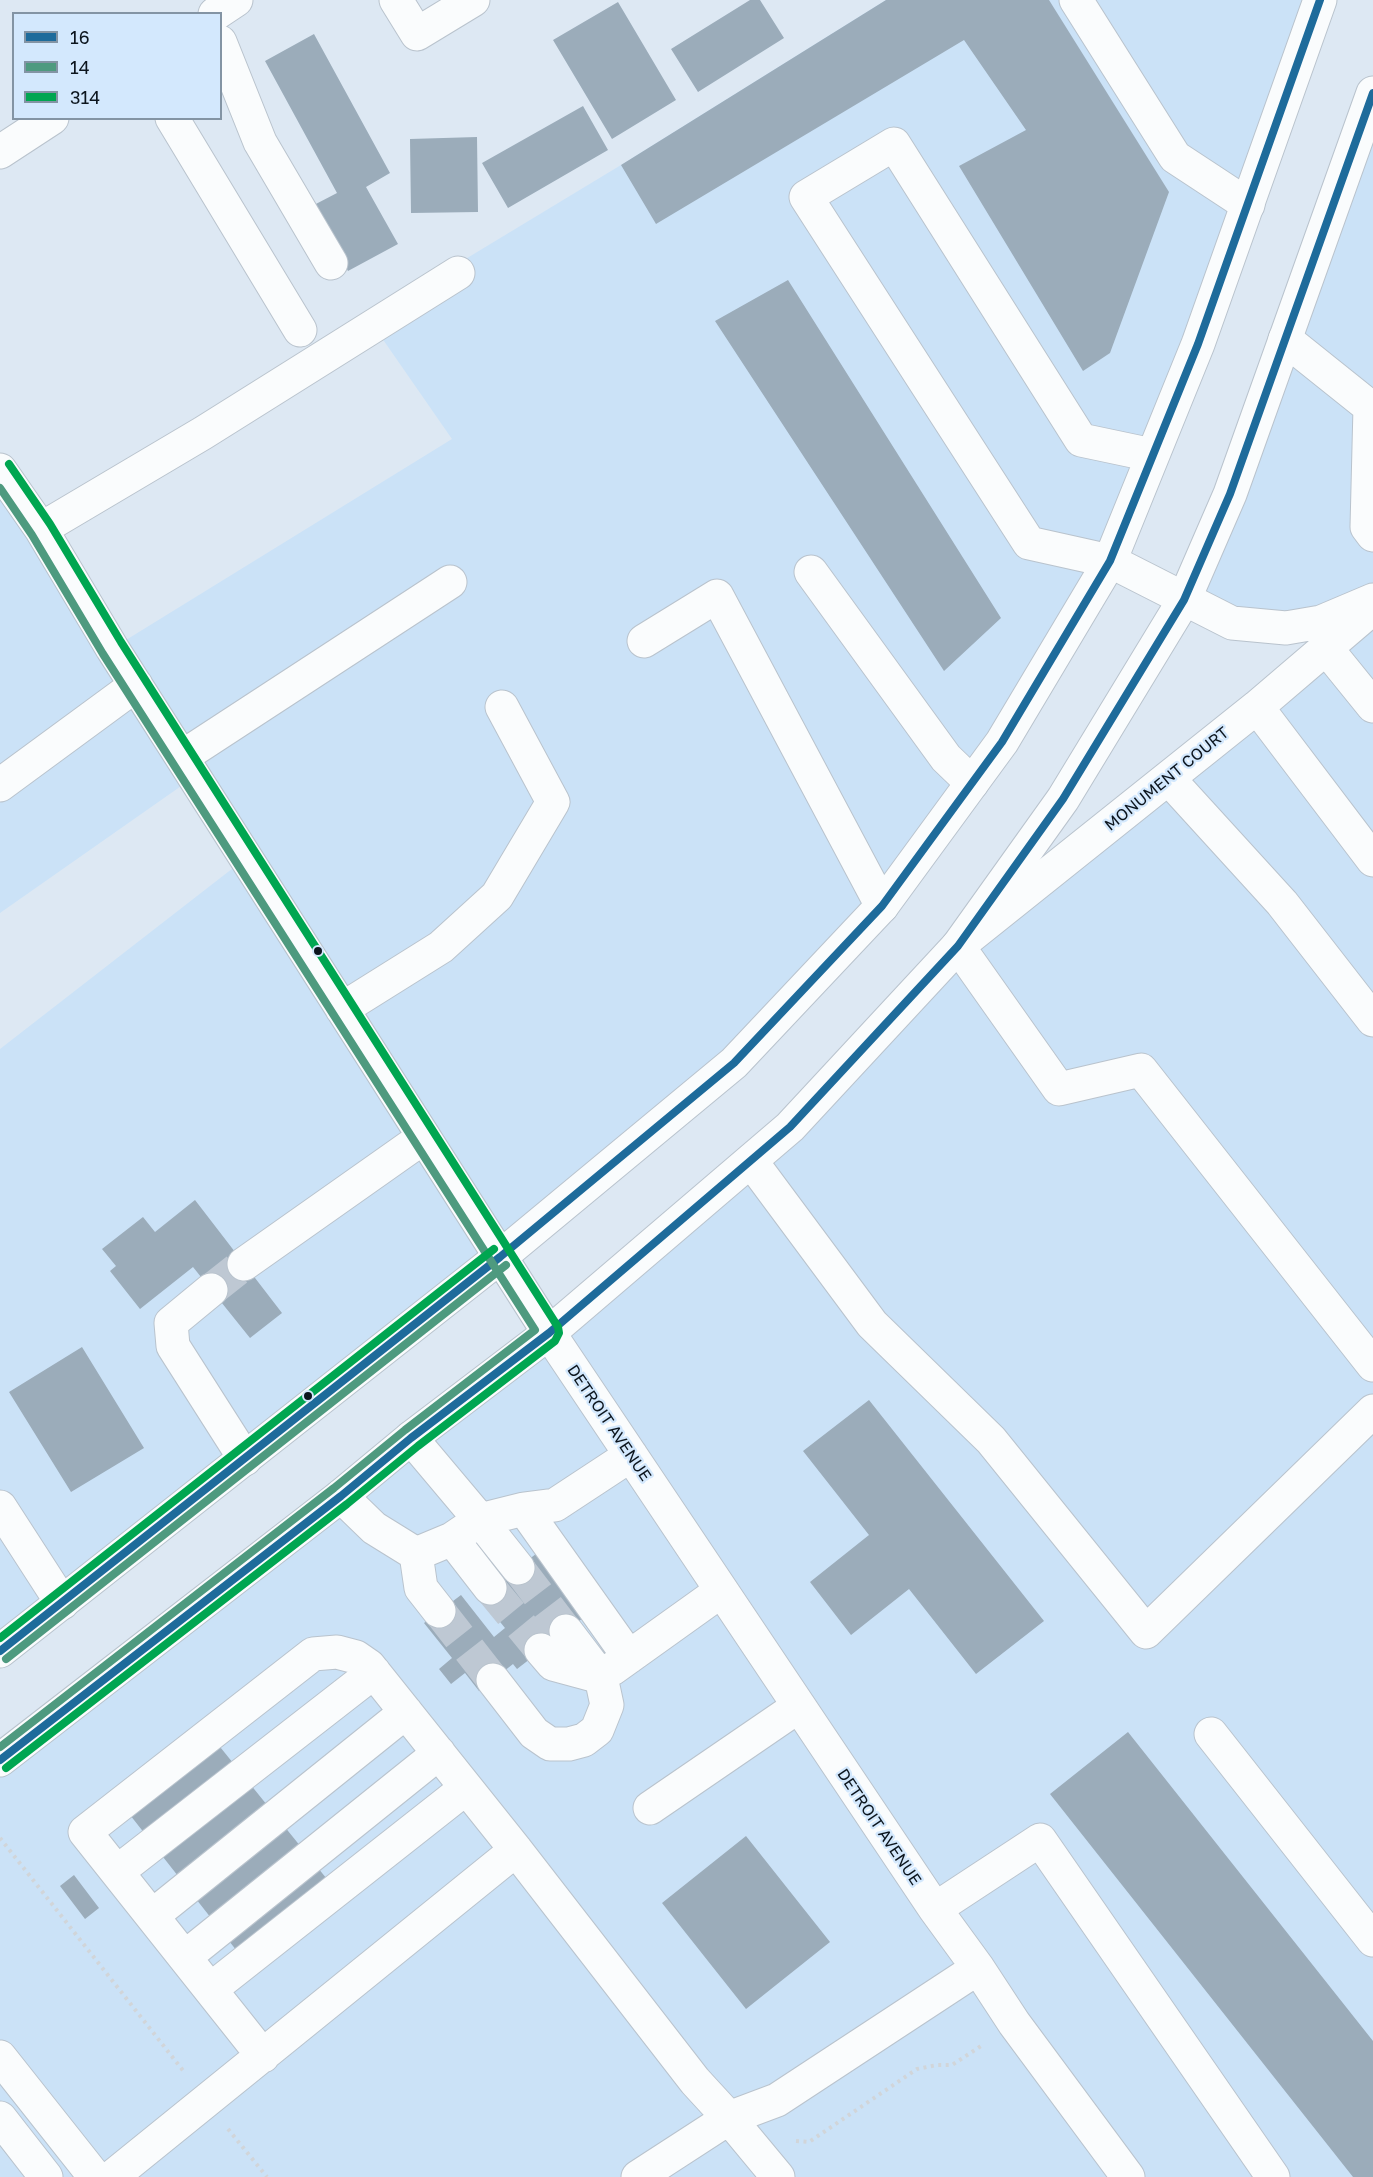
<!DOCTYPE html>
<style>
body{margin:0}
#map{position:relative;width:1373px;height:2177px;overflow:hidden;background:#dde8f3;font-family:"Golos Text",sans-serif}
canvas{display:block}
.legend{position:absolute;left:12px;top:12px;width:210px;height:108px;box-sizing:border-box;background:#d3e8fd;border:2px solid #8394a4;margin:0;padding:8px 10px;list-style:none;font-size:18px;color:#0c151e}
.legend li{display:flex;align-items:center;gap:12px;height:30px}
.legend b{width:30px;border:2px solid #8394a4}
</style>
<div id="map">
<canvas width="1373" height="2177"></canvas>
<ul class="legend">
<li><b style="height:8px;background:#1e6b9b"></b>16</li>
<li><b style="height:8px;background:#4e9a7f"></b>14</li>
<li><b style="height:8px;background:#00a651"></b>314</li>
</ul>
</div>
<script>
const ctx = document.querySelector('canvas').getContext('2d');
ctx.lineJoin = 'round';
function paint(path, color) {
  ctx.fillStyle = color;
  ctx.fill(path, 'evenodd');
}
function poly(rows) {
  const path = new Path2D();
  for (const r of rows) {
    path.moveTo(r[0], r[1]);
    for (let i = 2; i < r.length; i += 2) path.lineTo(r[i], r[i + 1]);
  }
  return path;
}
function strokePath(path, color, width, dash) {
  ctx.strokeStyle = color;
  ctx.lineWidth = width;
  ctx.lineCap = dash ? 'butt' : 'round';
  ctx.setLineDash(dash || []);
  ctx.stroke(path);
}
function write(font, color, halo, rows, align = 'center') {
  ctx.font = font + ' "Golos Text",sans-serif';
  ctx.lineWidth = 4.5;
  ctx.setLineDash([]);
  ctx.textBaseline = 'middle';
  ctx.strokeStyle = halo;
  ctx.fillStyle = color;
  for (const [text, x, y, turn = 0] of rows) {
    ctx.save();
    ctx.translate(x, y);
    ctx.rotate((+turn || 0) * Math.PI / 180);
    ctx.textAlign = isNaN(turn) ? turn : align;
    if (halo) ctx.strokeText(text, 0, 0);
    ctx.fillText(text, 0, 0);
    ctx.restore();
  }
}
const built = poly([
 [886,0,1320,0,1198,344,1002,742,734,1063,0,1651,0,1049,246,858,194,777,0,913,0,472,113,648,452,439,368,318,621,165],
 [1373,93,1373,600,1321,622,1184,600],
 [1373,608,1373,2177,0,2177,0,1757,549,1333,958,946]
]);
const building = poly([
 [750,0,760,0,784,38,698,92,671,49],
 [886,0,1049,0,1169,192,1110,353,1083,371,959,166,1026,130,964,40,656,224,621,165],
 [618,2,676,100,612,139,553,40],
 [314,34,390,173,366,187,398,244,348,271,312,206,337,193,265,61],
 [583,106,608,150,508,208,482,163],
 [477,137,478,212,411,213,410,139],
 [788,280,1001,618,944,671,715,321],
 [195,1200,282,1313,250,1338,193,1267,140,1309,110,1271,116,1266,102,1249,143,1217,155,1232],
 [82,1347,144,1448,71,1492,9,1392],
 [869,1400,1044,1621,976,1674,909,1589,851,1635,810,1582,869,1535,803,1451],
 [536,1554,583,1618,517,1669,513,1664,479,1691,465,1673,451,1684,439,1669,452,1658,424,1623,461,1595,494,1637,505,1628,479,1596],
 [1128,1732,1373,2041,1373,2177,1353,2177,1050,1794],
 [212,1737,335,1889,244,1960,123,1806],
 [746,1836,830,1942,746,2009,662,1903],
 [74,1875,99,1908,85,1919,60,1886]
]);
const minorTunnel = poly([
 [211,1290,244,1264],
 [518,1568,566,1631],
 [490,1588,541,1650],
 [439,1611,493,1680]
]);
const path = poly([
 [0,1838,185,2073],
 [228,2129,267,2177],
 [796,2141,809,2142,917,2069,937,2065,952,2065,984,2044]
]);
const minor = poly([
 [396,0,417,34,473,0],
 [1076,0,1175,157,1248,205],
 [215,14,236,0],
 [220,42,260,142,331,263],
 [172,118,300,330],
 [0,152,52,118],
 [1285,339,1370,407,1367,527,1373,535],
 [1152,455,1081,440,894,144,806,197,1029,543,1110,561,1232,623,1286,628,1321,622,1373,600],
 [0,470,41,529,112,648,549,1333,935,1909,978,1968,1014,2023,1128,2177],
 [41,529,203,433,458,273],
 [811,572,946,758,972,783],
 [1367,613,1257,707,958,946,1059,1089,1141,1070,1373,1365],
 [644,641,717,596,882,906],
 [1326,648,1373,706],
 [1257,707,1373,860],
 [182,757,450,582],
 [1168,778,1282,903,1373,1020],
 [0,785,136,685],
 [342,1009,441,947,497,896,553,802,502,707],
 [751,1161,872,1324,991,1440,1146,1632,1373,1411],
 [244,1264,424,1137],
 [211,1290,171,1323,173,1346,245,1459],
 [411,1438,480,1520,518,1568],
 [341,1496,374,1528,416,1554,452,1539,480,1520,524,1509,555,1505,631,1455],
 [0,1507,62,1603],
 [524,1509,629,1657],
 [452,1539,490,1588],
 [416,1554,421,1588,439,1611],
 [541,1650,553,1664,601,1677],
 [612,1669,721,1591],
 [493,1680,534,1733,550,1744,569,1744,584,1740,597,1730,607,1705,601,1677,566,1631],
 [1211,1734,1373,1940],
 [650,1808,799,1706],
 [117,1872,374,1672],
 [935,1909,1040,1840,1273,2177],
 [152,1916,406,1712],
 [185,1957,439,1753],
 [211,1989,466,1788],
 [263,2056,85,1832,313,1654,337,1652,356,1657,369,1666,516,1850],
 [0,2057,95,2177],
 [0,2118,46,2177],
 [112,2177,516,1850,695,2081,729,2118,778,2177],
 [638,2177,729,2118,777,2100,978,1968]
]);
const major = poly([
 [0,1651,500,1257,734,1063,882,906,1002,742,1110,561,1198,344,1320,0],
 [0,1760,341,1496,411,1438,549,1333,790,1127,958,946,1063,799,1184,600,1230,494,1373,93]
]);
const bus1 = poly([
 [0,1651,500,1257,734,1063,882,906,1002,742,1110,561,1198,344,1320,0],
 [0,1760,341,1496,411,1438,549,1333,790,1127,958,946,1063,799,1184,600,1230,494,1373,93]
]);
const bus2 = poly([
 [0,488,32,535,103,654,535,1330,405,1430,334,1488,0,1747],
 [6,1659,506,1265]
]);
const bus3 = poly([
 [0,1638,494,1249],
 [6,1768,347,1504,418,1446,555,1341,559,1333,558,1327,121,642,50,524,9,464]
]);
const markers = [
 [318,951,5,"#0c151e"],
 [308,1396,5,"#0c151e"]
];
const streetNames = [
 ["MONUMENT COURT",1167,779,-39],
 ["DETROIT AVENUE",609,1423,56],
 ["DETROIT AVENUE",879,1827,56]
];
paint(built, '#cbe2f7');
paint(building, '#9bacba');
strokePath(minorTunnel, '#bec8d3', 33, [33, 16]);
strokePath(minor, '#b9c3cd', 35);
strokePath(major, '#b9c3cd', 35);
strokePath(path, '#d1d5d9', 4, [3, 4.5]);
strokePath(minor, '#fafcfd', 33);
strokePath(major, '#fafcfd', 33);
strokePath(bus1, '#1e6b9b', 8);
strokePath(bus2, '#4e9a7f', 8);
strokePath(bus3, '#00a651', 8);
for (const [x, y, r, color] of markers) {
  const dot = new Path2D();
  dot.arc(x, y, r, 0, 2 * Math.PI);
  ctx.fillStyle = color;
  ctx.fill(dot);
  strokePath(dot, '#d3e8fd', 2);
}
write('16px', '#0c151e', '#d3e8fd', streetNames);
</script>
